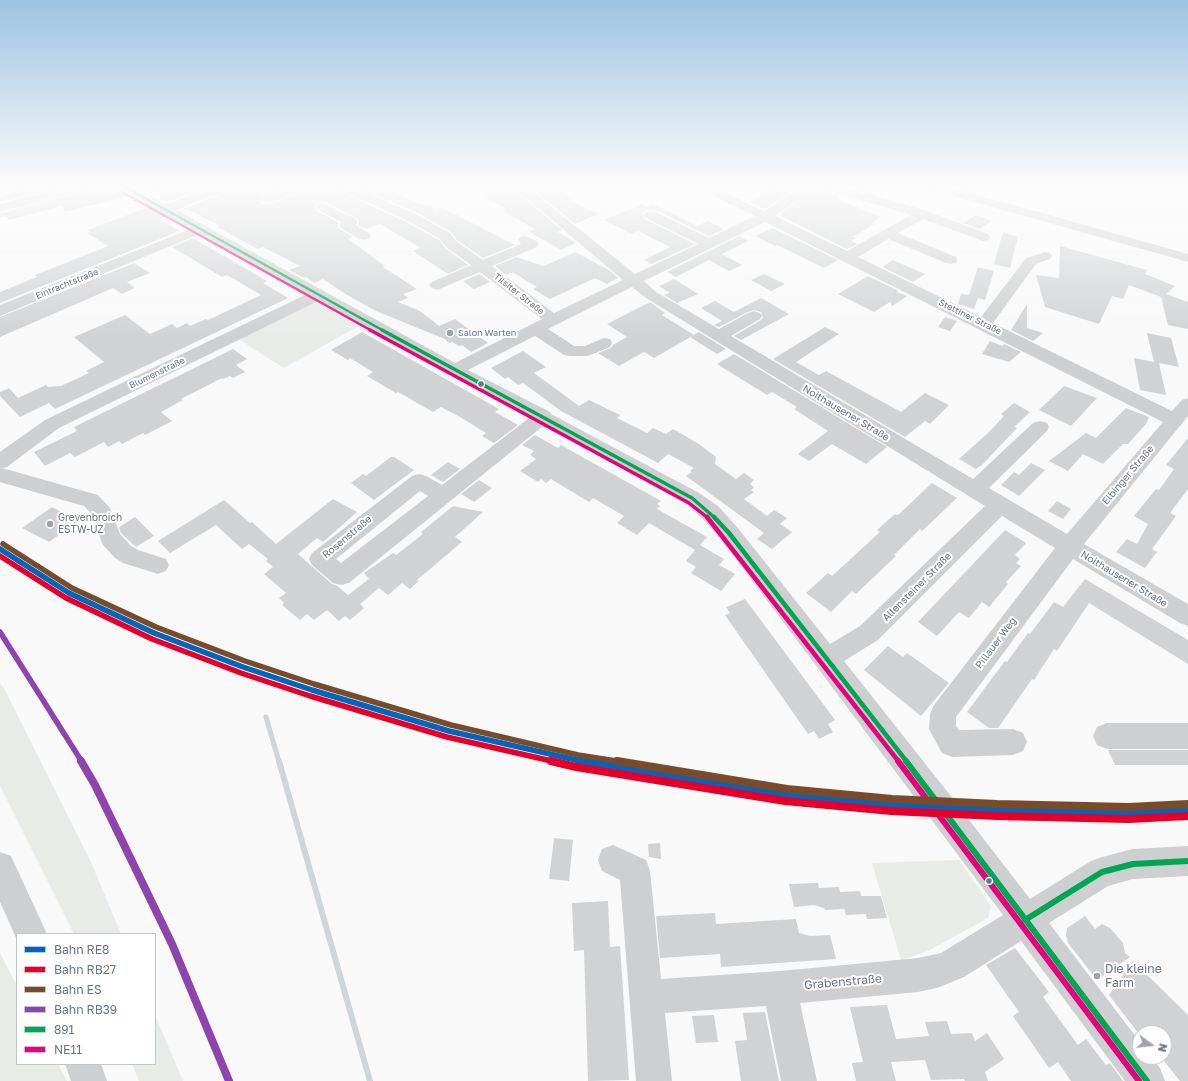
<!DOCTYPE html>
<meta charset="utf-8">
<style>
body{margin:0}
#map{position:relative;width:1188px;height:1081px;overflow:hidden;background:#f9f9f9;font-family:"Golos Text",sans-serif}
canvas{display:block}
.legend{position:absolute;left:16px;top:933px;width:140px;height:132px;box-sizing:border-box;background:#fff;border:1px solid #c1c8cd;margin:0;padding:5px 7px;list-style:none;font-size:12px;color:#657683}
.legend li{display:flex;align-items:center;gap:8px;height:20px}
.legend b{width:20px;border:1px solid #c1c8cd}
.north{position:absolute;left:1132px;top:1025px;width:40px;height:40px;box-sizing:border-box;background:#fff;border:1px solid #c1c8cd;border-radius:50%;rotate:105deg;font-size:11px;font-weight:700;line-height:16px;text-align:center;color:#657683}
.north::after{content:'';display:block;margin:auto;width:14px;height:18px;background:#99a4ac;clip-path:polygon(50% 0,100% 100%,50% 72%,0 100%)}
</style>
<div id="map">
<canvas width="1188" height="1081"></canvas>
<ul class="legend">
<li><b style="height:5px;background:#0065bd"></b>Bahn RE8</li>
<li><b style="height:5px;background:#e4002b"></b>Bahn RB27</li>
<li><b style="height:5px;background:#7a4b2a"></b>Bahn ES</li>
<li><b style="height:5px;background:#8e44ad"></b>Bahn RB39</li>
<li><b style="height:5px;background:#00a651"></b>891</li>
<li><b style="height:5px;background:#e5007d"></b>NE11</li>
</ul>
<div class="north">N</div>
</div>
<script>
const ctx = document.querySelector('canvas').getContext('2d');
ctx.lineJoin = 'round';
function paint(path, color) {
  ctx.fillStyle = color;
  ctx.fill(path, 'evenodd');
}
function poly(rows) {
  const path = new Path2D();
  for (const r of rows) {
    path.moveTo(r[0], r[1]);
    for (let i = 2; i < r.length; i += 2) path.lineTo(r[i], r[i + 1]);
  }
  return path;
}
function strokePath(path, color, width, dash) {
  ctx.strokeStyle = color;
  ctx.lineWidth = width;
  ctx.lineCap = dash ? 'butt' : 'round';
  ctx.setLineDash(dash || []);
  ctx.stroke(path);
}
function write(font, color, halo, rows, align = 'center') {
  ctx.font = font + ' "Golos Text",sans-serif';
  ctx.lineWidth = 4;
  ctx.setLineDash([]);
  ctx.textBaseline = 'middle';
  ctx.strokeStyle = halo;
  ctx.fillStyle = color;
  for (const [text, x, y, turn = 0] of rows) {
    ctx.save();
    ctx.translate(x, y);
    ctx.rotate((+turn || 0) * Math.PI / 180);
    ctx.textAlign = isNaN(turn) ? turn : align;
    if (halo) ctx.strokeText(text, 0, 0);
    ctx.fillText(text, 0, 0);
    ctx.restore();
  }
}
const green = poly([
 [312,300,360,325,284,368,235,337],
 [0,683,5,690,91,862,121,934,74,934,0,786],
 [959,860,991,906,988,918,928,951,901,960,872,863],
 [0,953,17,986,17,1064,58,1064,67,1081,0,1081],
 [155,1015,183,1081,139,1081,132,1064,155,1064]
]);
const streamFar1 = poly([
 [266,717,279,762]
]);
const stream = poly([
 [279,761,370,1081]
]);
const building = poly([
 [34,187,63,187,0,202,0,198,9,193],
 [91,187,118,187,120,191,128,196,65,212,61,206,9,220,6,216,0,217,0,213,88,191],
 [157,187,208,187,166,202,161,200],
 [230,187,283,187,261,195,260,199,262,204,273,203,304,191,306,187,334,187,339,191,407,222,439,240,445,248,468,265,448,274,413,251,421,248,380,224,366,229,358,225,359,221,357,218,324,202,318,203,315,206,317,211,339,223,338,226,340,229,353,237,348,239,385,266,383,267,417,289,403,294,408,298,398,302,420,311,439,326,455,319,488,343,471,352,462,345,459,346,452,342,449,343,445,339,376,311,347,295,323,279,314,283,306,277,304,278,289,270,300,266,263,247,258,249,217,227,220,226,187,209,180,210,228,191],
 [472,187,512,187,562,230,558,232,576,243,561,250,528,231,535,229,503,211,507,209,484,197,488,195],
 [529,187,552,187,574,198,569,200,598,214,575,224],
 [780,187,799,187,765,209,749,202],
 [818,187,824,187,827,191,838,195,837,199,881,217,871,223,874,224,853,237,857,238,851,241,857,244,847,249,779,215],
 [386,189,425,206,430,205,436,209,441,207,515,245,483,258,457,240,451,232,419,214,374,194],
 [642,204,647,207,653,204,697,226,708,221,724,229,709,236,657,211,646,210,643,214,645,219,695,244,652,264,644,260,670,247,638,231,631,234,604,220],
 [149,207,165,217,159,219,180,231,0,303,0,292,37,277,35,275,108,246,87,233,90,232,88,230],
 [976,215,992,221,979,229,963,223],
 [773,228,838,260,824,268,777,245,775,246,755,236],
 [1003,232,1018,237,1010,268,994,264],
 [739,236,748,241,722,254,742,265,729,271,709,260,676,277,667,272],
 [193,238,267,281,263,283,288,298,55,409,49,403,20,417,0,396,0,392,9,388,18,398,46,385,48,387,61,386,89,373,86,371,104,362,74,337,125,315,150,334,172,324,177,328,187,323,190,326,206,319,208,320,261,295,227,275,222,277,172,247],
 [1060,246,1147,270,1145,274,1175,286,1166,294,1188,302,1188,329,1168,325,1161,297,1129,285,1123,299,1112,296,1099,324,1045,307,1036,275,1059,278],
 [575,252,611,271,618,278,607,284,595,278,550,299,533,289,537,287,512,272,506,275,495,266,516,257,544,266],
 [893,260,925,274,913,282,882,267],
 [134,263,150,273,127,282,135,288,122,294,113,288,0,337,0,317],
 [978,267,994,271,985,300,978,298,974,309,958,304,961,294,969,295],
 [480,274,490,282,474,289,463,281],
 [764,274,785,284,771,291,751,280],
 [868,276,899,291,897,292,907,296,892,306,890,302,874,312,838,294],
 [674,279,698,294,677,303,664,295,670,293,659,286],
 [761,298,789,314,741,340,734,336,761,320,763,317,761,312,754,310,748,312,719,327,714,325,722,321,701,308,715,301,734,312],
 [650,302,665,313,662,315,694,335,654,358,644,352,619,366,598,353,611,348,613,345,627,337,607,324],
 [1027,304,1027,328,1043,333,1033,341,1011,330],
 [945,317,957,321,950,331,938,327],
 [825,327,839,334,796,362,819,375,826,371,901,412,925,393,949,405,930,424,925,421,905,437,773,359],
 [362,332,499,409,495,412,518,425,494,443,482,436,486,433,460,417,441,407,433,412,398,392,396,393,367,376,373,372,350,358,348,360,331,350],
 [699,332,726,349,717,354,690,337],
 [1147,333,1171,338,1179,367,1159,363,1166,395,1140,390,1134,358,1154,362],
 [990,341,1003,346,1004,344,1021,352,1009,362,982,354],
 [233,349,247,359,236,365,245,372,233,378,230,376,223,379,222,378,181,399,183,400,161,412,172,421,145,435,143,433,122,444,119,441,108,447,104,442,75,457,70,453,45,466,34,452,77,431,74,427],
 [523,351,546,367,534,373,579,406,589,400,620,415,617,418,647,433,653,428,666,434,673,429,699,444,716,457,715,464,736,479,744,473,754,480,750,484,754,487,751,490,754,492,744,499,767,516,774,510,787,518,780,524,792,532,772,549,757,539,764,533,686,476,692,472,690,471,694,468,668,454,658,463,561,411,523,383,518,385,508,377,505,379,491,368],
 [734,354,887,447,866,464,832,444,809,461,798,454,828,431,794,409,797,407,772,392,767,395,717,364],
 [1064,386,1097,398,1071,426,1039,410],
 [1014,403,1030,412,1014,427,1017,428,982,465,976,469,959,459,988,433,1004,416,1001,414],
 [1126,408,1149,417,1146,424,1128,444,1123,444,1103,464,1083,454,1068,471,1049,461,1086,433,1096,438],
 [535,435,558,448,561,445,661,501,657,504,660,506,657,509,707,537,700,545,724,559,719,565,735,574,721,591,691,573,696,567,686,561,695,550,649,523,637,535,617,523,624,516,593,498,589,502,551,479,546,483,541,479,538,482,520,471,536,459,530,455,534,451,522,445],
 [1188,438,1188,489,1170,513,1176,516,1152,549,1157,552,1145,568,1116,552,1127,539,1137,544,1148,524,1134,516,1156,489,1159,490,1174,469,1166,465],
 [391,457,394,457,414,470,374,500,351,483,363,474,366,476],
 [448,462,460,469,443,482,431,475],
 [1031,463,1045,470,1019,496,1001,485,1014,472,1019,475],
 [479,480,492,488,474,502,461,494],
 [932,483,957,498,922,531,920,529,894,555,896,556,856,594,852,591,831,612,806,593,828,573,832,576,880,532,877,530,895,514,898,515],
 [333,499,357,512,323,542,317,538,298,554,332,584,336,585,348,595,369,579,364,573,393,553,396,555,423,534,421,532,453,506,483,512,455,537,462,542,417,580,419,581,410,589,402,583,388,595,379,588,360,604,364,608,350,620,345,616,339,621,327,610,314,620,307,614,300,620,282,605,284,603,279,598,286,593,264,574,273,567,266,561,268,559,249,544,242,549,216,525,170,553,158,541,224,500,250,523,252,522,276,544],
 [1057,501,1071,509,1063,519,1048,511],
 [52,507,78,521,49,542,22,528],
 [135,517,154,536,136,547,121,533,119,527],
 [1005,530,1026,543,1015,555,1020,559,1016,563,1021,566,1006,582,1008,584,989,607,982,602,969,618,959,612,937,636,918,622],
 [1085,579,1188,640,1188,664,1089,603,1057,651,1054,649,1034,680,1032,679,998,728,989,728,967,712,1005,661,1007,662,1028,633,1030,634,1054,602,1063,607],
 [745,599,835,720,828,724,833,732,819,739,814,731,808,734,725,615,730,613,726,607],
 [888,646,903,657,907,653,949,683,921,716,864,670],
 [1108,750,1188,750,1188,765,1115,765],
 [554,838,573,840,569,881,549,879],
 [660,843,661,859,649,857,648,844],
 [818,883,819,888,839,887,840,892,860,891,861,896,881,896,887,918,867,919,866,914,846,915,844,909,825,910,824,908,814,905,794,907,789,884],
 [608,901,610,947,620,946,629,1080,588,1081,584,950,574,951,572,903],
 [715,913,716,924,796,919,799,933,810,936,830,935,836,959,721,967,720,954,660,958,656,916],
 [1085,916,1095,929,1102,924,1110,928,1123,943,1125,953,1130,957,1097,980,1068,943,1066,935,1067,928],
 [1015,948,1049,992,1043,997,1078,1045,1086,1039,1106,1065,1110,1063,1123,1081,1071,1081,1058,1062,1049,1068,1013,1016,1019,1012,986,965],
 [1133,961,1188,1015,1188,1081,1180,1081,1164,1061,1164,1033,1138,1033,1109,995],
 [887,1005,896,1039,929,1036,925,1022,947,1021,951,1034,972,1033,975,1041,987,1033,1004,1059,985,1072,988,1081,965,1081,964,1079,931,1080,925,1060,891,1062,896,1081,856,1081,852,1063,863,1062,850,1007],
 [765,1012,779,1081,741,1081,735,1041,747,1040,743,1013],
 [714,1015,718,1042,696,1043,692,1016]
]);
const minor = poly([
 [69,187,90,187,88,190,0,212,0,204,69,187],
 [119,187,134,187,166,204,212,187,229,187,227,190,176,210,455,363,542,319,480,272,442,288,437,290,432,288,429,285,432,282,471,265,446,247,440,239,408,221,340,190,338,187,354,187,418,215,450,233,456,241,483,260,521,244,518,240,520,237,525,236,537,241,539,244,537,247,492,266,554,313,623,280,513,187,527,187,635,274,698,244,646,218,644,215,646,212,656,212,709,238,755,216,714,196,712,193,714,190,718,189,764,211,802,187,817,187,775,216,847,251,911,215,827,190,825,187,845,187,927,211,988,234,990,237,988,240,983,241,923,219,898,233,956,257,958,260,956,263,951,264,946,263,888,239,858,257,981,317,1026,258,1045,252,1050,253,1052,256,1050,259,1036,264,993,323,1172,411,1182,400,1188,398,1188,416,1084,544,1188,604,1188,626,1180,623,1073,559,956,717,956,726,959,730,1013,729,1023,733,1027,742,1023,751,1013,755,952,757,942,753,929,729,930,714,934,705,1055,548,1002,516,878,640,844,661,946,790,1030,899,1091,861,1102,857,1133,849,1188,846,1188,876,1133,879,1108,886,1049,923,1140,1042,1140,1057,1151,1057,1160,1068,1165,1081,1125,1081,1021,941,964,977,937,988,918,992,800,1003,817,1081,781,1081,766,1006,665,1013,672,1081,636,1081,620,880,602,871,598,860,602,849,613,845,646,860,650,871,661,979,780,971,918,958,941,953,1003,915,721,539,702,518,685,503,543,426,349,583,341,585,333,583,312,565,309,559,312,553,412,476,419,474,426,476,442,485,529,418,318,301,59,428,7,467,2,468,98,495,110,508,120,534,131,546,138,550,166,559,169,565,166,571,158,574,123,563,115,558,103,545,90,512,84,506,0,482,0,452,45,420,307,294,200,234,0,316,0,305,190,229,121,190,119,187],
 [765,222,1163,422,1067,534,989,488,1047,431,1049,427,1047,423,1040,421,1033,423,973,479,731,336,760,319,762,316,760,313,754,311,748,313,719,329,656,292,644,281,765,222],
 [632,287,646,298,985,506,860,626,830,644,737,527,718,506,699,493,551,414,550,412,468,370,535,336,564,355,570,356,588,356,610,347,612,343,610,339,604,338,585,346,574,346,548,329,632,287],
 [420,491,428,496,341,563,336,559,420,491],
 [287,187,305,187,303,190,272,202,262,202,261,199,262,196,287,187],
 [930,187,950,187,1188,254,1188,262,932,190,930,187],
 [323,203,356,219,358,222,356,225,369,233,371,236,369,239,364,240,359,239,341,228,339,225,341,222,318,210,316,207,318,204,323,203],
 [1107,723,1188,723,1188,749,1107,749,1097,745,1093,736,1097,727,1107,723],
 [0,852,11,856,47,934,17,934,17,940,0,902,0,852],
 [65,1064,101,1064,107,1081,71,1081,65,1064]
]);
const bus1Far3 = poly([
 [125,187,384,331]
]);
const bus1Far2 = poly([
 [382,330,692,498,715,518]
]);
const bus1Far1 = poly([
 [714,517,729,533,907,762]
]);
const bus1 = poly([
 [906,761,1147,1081],
 [1025,920,1102,872,1133,864,1188,861]
]);
const bus2Far3 = poly([
 [122,192,372,331]
]);
const bus2Far2 = poly([
 [370,330,689,503,708,518]
]);
const bus2Far1 = poly([
 [707,517,899,762]
]);
const bus2 = poly([
 [898,761,1139,1081]
]);
const rail1Far1 = poly([
 [0,549,69,593,154,633,243,667,312,690,449,731,585,762]
]);
const rail1 = poly([
 [579,761,786,795,892,805,997,810,1129,813,1188,810]
]);
const rail2Far1 = poly([
 [0,556,66,598,152,639,241,673,310,696,447,737,556,762]
]);
const rail2 = poly([
 [551,761,576,767,785,801,891,811,997,816,1129,819,1188,816]
]);
const rail3Far1 = poly([
 [3,544,72,588,156,627,245,661,314,684,451,725,578,755,623,762]
]);
const rail3 = poly([
 [617,761,787,789,892,799,997,804,1129,807,1188,804]
]);
const rail4Far1 = poly([
 [0,632,82,762]
]);
const rail4 = poly([
 [81,761,95,785,172,944,229,1081]
]);
const markers = [
 [450,333,4,"#99a4ac"],
 [481,384,3.5,"#657683"],
 [50,524,4,"#99a4ac"],
 [989,881,3.5,"#657683"],
 [1097,976,4,"#99a4ac"]
];
const farStreetnames = [
 ["Eintrachtstraße",67,284,-22],
 ["Tilsiter Straße",519,294,38],
 ["Stettiner Straße",970,317,26],
 ["Blumenstraße",157,373,-26]
];
const farPoinames = [
 ["Salon Warten",458,333]
];
const streetNames = [
 ["Noithausener Straße",846,413,31],
 ["Elbinger Straße",1128,475,-50],
 ["Rosenstraße",347,537,-40],
 ["Noithausener Straße",1124,579,31],
 ["Allensteiner Straße",917,587,-45],
 ["Pillauer Weg",996,643,-53]
];
const poiNames = [
 ["Grevenbroich",58,518],
 ["ESTW-UZ",58,530]
];
const nearPoinames = [
 ["Die kleine",1105,969],
 ["Farm",1105,983]
];
const nearStreetnames = [
 ["Grabenstraße",843,982,-5]
];
paint(green, '#e8ebe6');
strokePath(streamFar1, '#ced6d9', 5);
strokePath(stream, '#ced6d9', 6);
paint(building, '#d0d2d3');
paint(minor, '#cecfd0');
strokePath(bus1Far3, '#00a651', 2.5);
strokePath(bus1Far2, '#00a651', 3.5);
strokePath(bus1Far1, '#00a651', 4.5);
strokePath(bus1, '#00a651', 6);
strokePath(bus2Far3, '#e5007d', 2.5);
strokePath(bus2Far2, '#e5007d', 3.5);
strokePath(bus2Far1, '#e5007d', 4.5);
strokePath(bus2, '#e5007d', 6);
strokePath(rail1Far1, '#0065bd', 5.5);
strokePath(rail1, '#0065bd', 8);
strokePath(rail2Far1, '#e4002b', 5.5);
strokePath(rail2, '#e4002b', 8);
strokePath(rail3Far1, '#7a4b2a', 5.5);
strokePath(rail3, '#7a4b2a', 8);
strokePath(rail4Far1, '#8e44ad', 5.5);
strokePath(rail4, '#8e44ad', 8);
const sky = ctx.createLinearGradient(0, 0, 0, 338);
sky.addColorStop(0, '#9dc2e2');
sky.addColorStop(0.55, '#fcfcfc');
sky.addColorStop(1, '#fcfcfc00');
ctx.fillStyle = sky;
ctx.fillRect(0, 0, 1188, 338);
for (const [x, y, r, color] of markers) {
  const dot = new Path2D();
  dot.arc(x, y, r, 0, 2 * Math.PI);
  ctx.fillStyle = color;
  ctx.fill(dot);
  strokePath(dot, '#fff', 1.5);
}
write('9px', '#657683', '#fff', farStreetnames);
write('9px', '#657683', '#fff', farPoinames, 'left');
write('10px', '#657683', '#fff', streetNames);
write('10px', '#657683', '#fff', poiNames, 'left');
write('12px', '#657683', '#fff', nearPoinames, 'left');
write('12px', '#657683', '#fff', nearStreetnames);
</script>
